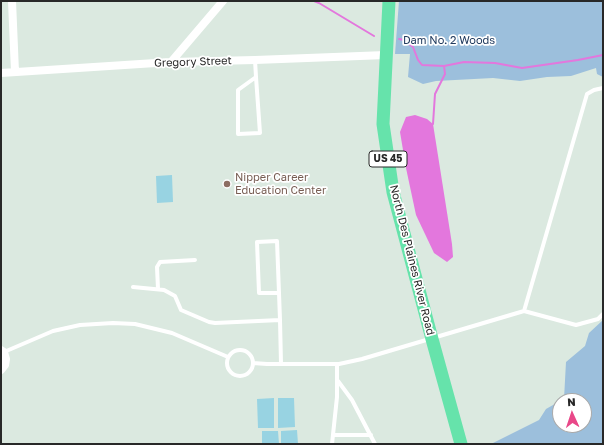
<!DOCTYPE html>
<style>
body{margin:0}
#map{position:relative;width:604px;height:445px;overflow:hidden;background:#dbe9e0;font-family:"Golos Text",sans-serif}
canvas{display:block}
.frame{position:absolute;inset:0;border:2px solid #282828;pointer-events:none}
.north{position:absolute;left:552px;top:393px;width:40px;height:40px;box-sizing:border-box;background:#fff;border:1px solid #a9a9a9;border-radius:50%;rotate:357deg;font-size:11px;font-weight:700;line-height:16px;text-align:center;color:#282828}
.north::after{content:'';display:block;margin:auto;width:14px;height:18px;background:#e94889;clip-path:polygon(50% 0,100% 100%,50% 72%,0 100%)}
</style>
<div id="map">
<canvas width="604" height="445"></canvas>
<div class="frame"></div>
<div class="north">N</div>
</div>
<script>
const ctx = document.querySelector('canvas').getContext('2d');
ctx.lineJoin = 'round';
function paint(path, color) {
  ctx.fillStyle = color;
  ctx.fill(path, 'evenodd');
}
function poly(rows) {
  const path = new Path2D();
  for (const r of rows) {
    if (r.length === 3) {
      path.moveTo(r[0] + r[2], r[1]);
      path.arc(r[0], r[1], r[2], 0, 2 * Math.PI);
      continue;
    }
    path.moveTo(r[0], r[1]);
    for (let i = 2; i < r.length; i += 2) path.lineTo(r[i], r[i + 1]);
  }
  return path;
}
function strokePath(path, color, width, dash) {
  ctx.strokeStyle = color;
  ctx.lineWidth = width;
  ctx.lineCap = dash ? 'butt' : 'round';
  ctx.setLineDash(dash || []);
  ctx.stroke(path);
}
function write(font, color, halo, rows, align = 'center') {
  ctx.font = font + ' "Golos Text",sans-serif';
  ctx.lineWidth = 3.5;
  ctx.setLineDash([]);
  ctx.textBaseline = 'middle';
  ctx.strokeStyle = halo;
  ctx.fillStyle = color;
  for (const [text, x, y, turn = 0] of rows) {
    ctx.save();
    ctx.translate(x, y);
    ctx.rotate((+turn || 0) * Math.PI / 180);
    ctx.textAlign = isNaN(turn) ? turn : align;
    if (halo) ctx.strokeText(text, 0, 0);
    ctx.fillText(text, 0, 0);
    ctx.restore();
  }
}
const green = poly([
 [399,1,603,1,603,77,597,74,596,68,571,76,547,77,520,81,493,78,436,81,423,84,408,77,410,54,395,54],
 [603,320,603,444,491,444,539,420,546,409,560,401,560,425,584,425,584,401,560,401,564,399,566,362,585,346,589,333]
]);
const pitch = poly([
 [172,175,173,202,157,203,156,176],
 [274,398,274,428,258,428,257,399],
 [278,398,294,398,295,427,278,428],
 [297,430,298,444,281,444,281,431],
 [262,431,278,431,279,444,262,444]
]);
const water = poly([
 [415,115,427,119,433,124,452,244,453,257,447,262,434,253,416,215,406,168,400,132,406,117]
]);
const stream = poly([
 [314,1,319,3,374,36],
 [399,39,404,40,413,47,418,60,422,65,444,66,464,62,495,63,522,68,578,60,603,55],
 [433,124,435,94,445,74,444,66]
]);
const service = poly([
 [255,60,256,77,260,133,238,134,238,90,256,77],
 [133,287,164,290,175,296,181,310,209,322,215,323,280,320],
 [158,289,157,267,160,262,195,260],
 [279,293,259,293,257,242,277,241,279,293,280,320,281,364],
 [524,311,587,94,594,90,603,88],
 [240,363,13],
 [4,352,53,331,80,325,113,323,135,324,172,333,228,357],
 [253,363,267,364,339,364,362,359,524,311,576,325,598,319,603,314],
 [338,381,352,400,375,444],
 [333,435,371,435],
 [332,444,337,397,337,364]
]);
const minor = poly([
 [12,1,15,72],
 [171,62,223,1],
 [1,73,171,62,255,60,386,55],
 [1,350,4,352,6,359,5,365,1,370]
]);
const primary = poly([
 [389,1,383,124,393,192,432,339,461,444]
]);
const markers = [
 [227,184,4,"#8d6e63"]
];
const shields = [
 [388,159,38]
];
const shieldNames = [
 ["US 45",388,159]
];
const parkNames = [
 ["Dam No. 2 Woods",449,41]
];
const streetNames = [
 ["Gregory Street",193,62,-2],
 ["North Des Plaines River Road",412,260,76]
];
const educationNames = [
 ["Nipper Career",235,178],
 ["Education Center",235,191]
];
paint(green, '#9cbfdc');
paint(pitch, '#98d3e2');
paint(water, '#e377dd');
strokePath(stream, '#e377dd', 2);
strokePath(service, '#fff', 4);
strokePath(minor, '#fff', 8);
strokePath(primary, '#66e3ab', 13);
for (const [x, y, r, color] of markers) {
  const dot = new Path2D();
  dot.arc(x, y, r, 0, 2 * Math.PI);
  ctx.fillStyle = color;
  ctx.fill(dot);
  strokePath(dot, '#fff', 1.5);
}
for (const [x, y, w] of shields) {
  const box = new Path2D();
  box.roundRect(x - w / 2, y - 8, w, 16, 3);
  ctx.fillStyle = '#fff';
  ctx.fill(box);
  strokePath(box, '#282828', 1);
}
write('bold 10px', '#282828', null, shieldNames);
write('11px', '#203a5e', '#fff', parkNames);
write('11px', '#282828', '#fff', streetNames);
write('11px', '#785e54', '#fff', educationNames, 'left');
</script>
